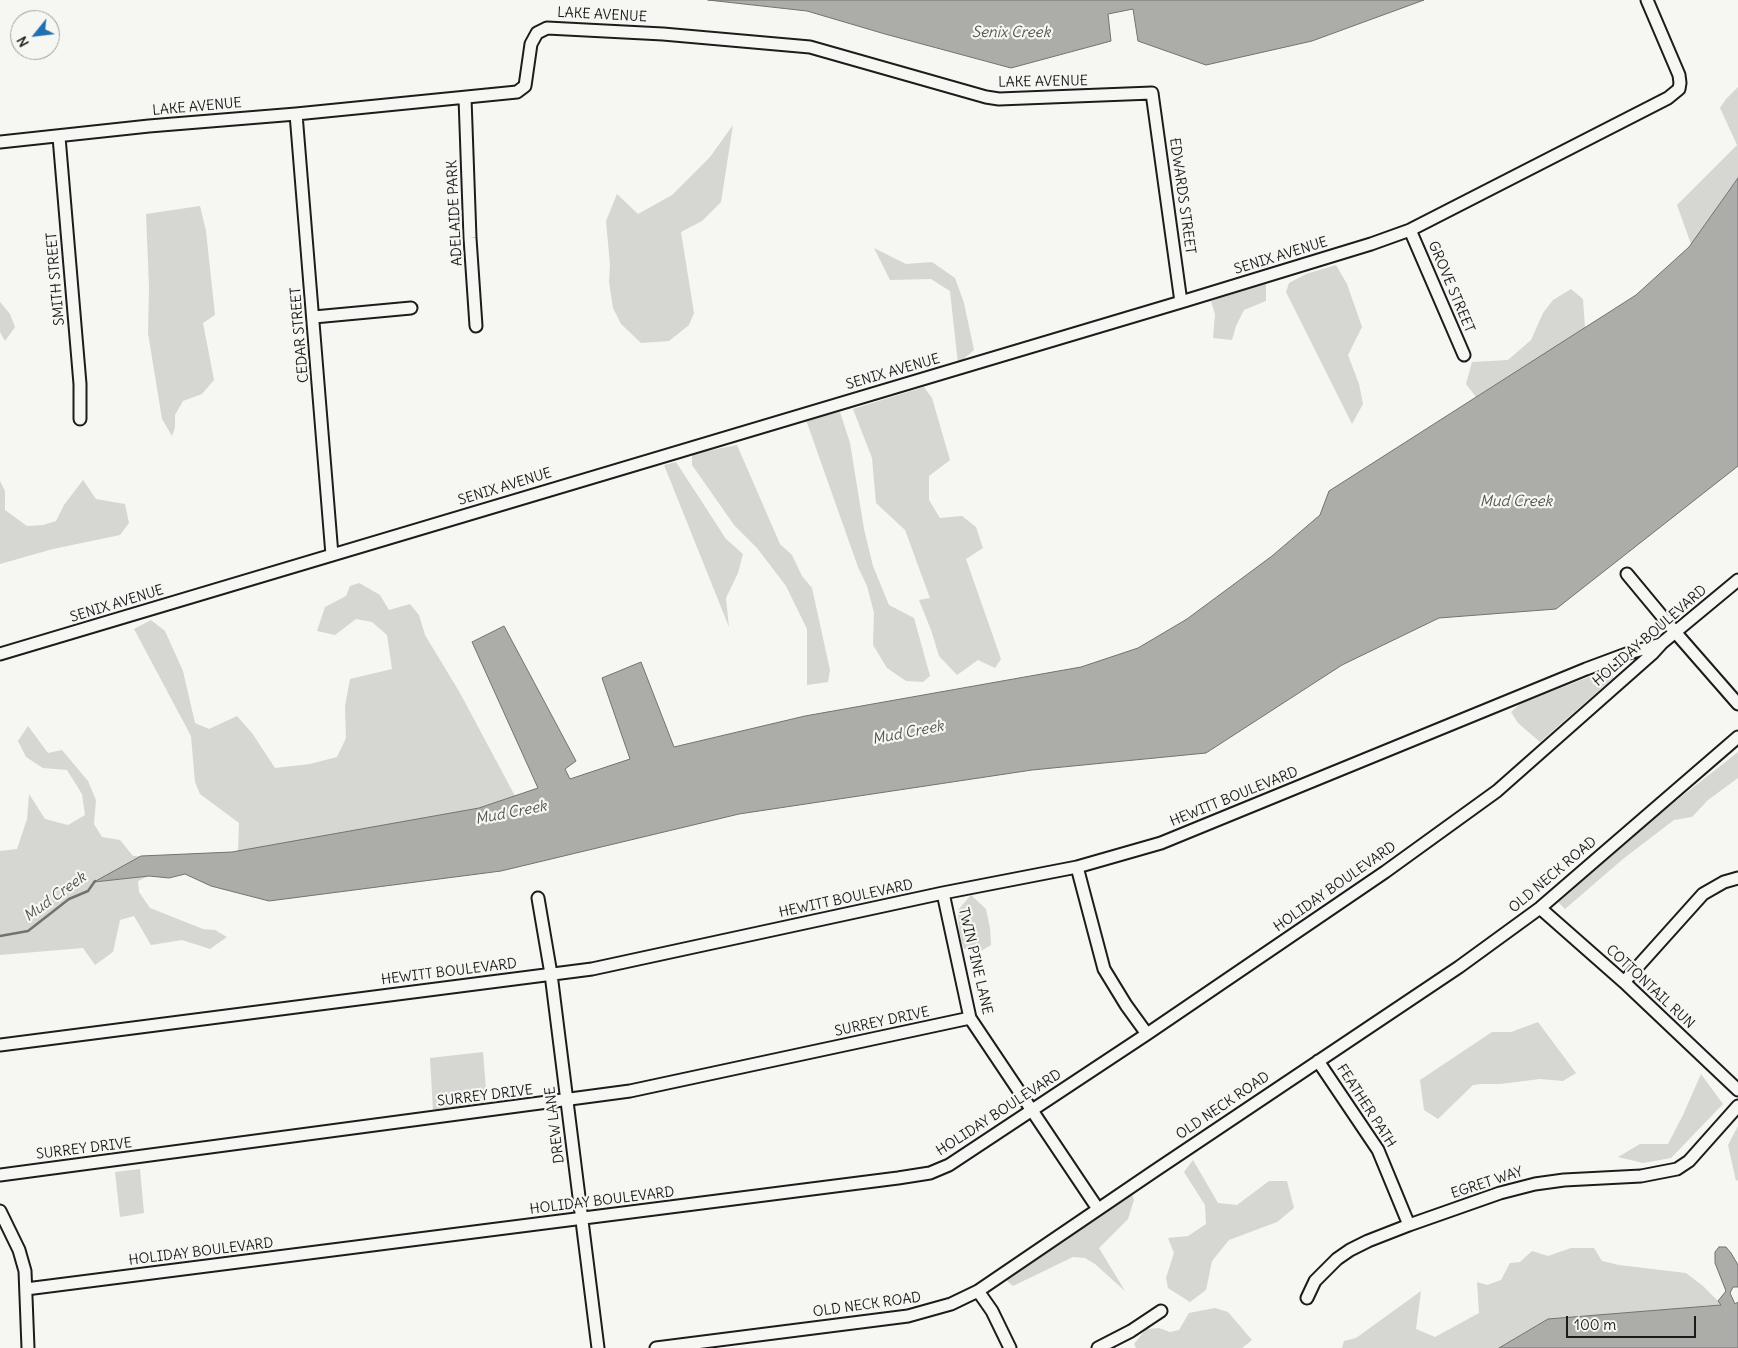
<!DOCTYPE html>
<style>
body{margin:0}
#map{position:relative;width:1738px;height:1348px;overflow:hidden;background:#f6f6f2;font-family:Delius,sans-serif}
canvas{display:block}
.north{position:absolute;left:10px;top:10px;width:50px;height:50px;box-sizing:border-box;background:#f6f6f2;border:1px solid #9f9f9c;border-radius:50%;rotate:241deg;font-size:14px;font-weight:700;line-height:20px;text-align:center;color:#1c1c1c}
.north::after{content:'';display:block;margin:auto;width:18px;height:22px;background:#1f6fb2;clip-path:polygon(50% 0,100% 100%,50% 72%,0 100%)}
.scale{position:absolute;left:1566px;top:1316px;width:130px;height:22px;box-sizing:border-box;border:2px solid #1c1c1c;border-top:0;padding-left:6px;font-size:15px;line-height:18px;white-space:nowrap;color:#1c1c1c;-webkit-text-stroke:4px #f6f6f2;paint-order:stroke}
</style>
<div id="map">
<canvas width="1738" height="1348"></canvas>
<div class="north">N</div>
<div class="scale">100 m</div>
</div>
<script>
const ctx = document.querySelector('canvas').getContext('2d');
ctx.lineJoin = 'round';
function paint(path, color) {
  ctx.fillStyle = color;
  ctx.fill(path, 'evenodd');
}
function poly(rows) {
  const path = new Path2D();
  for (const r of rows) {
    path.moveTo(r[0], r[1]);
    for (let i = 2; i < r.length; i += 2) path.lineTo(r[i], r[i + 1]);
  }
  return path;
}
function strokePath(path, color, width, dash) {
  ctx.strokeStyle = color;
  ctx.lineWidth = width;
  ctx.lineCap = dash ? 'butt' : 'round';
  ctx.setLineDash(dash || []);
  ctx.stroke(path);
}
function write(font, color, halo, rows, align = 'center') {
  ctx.font = font + ' Delius,sans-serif';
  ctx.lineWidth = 4.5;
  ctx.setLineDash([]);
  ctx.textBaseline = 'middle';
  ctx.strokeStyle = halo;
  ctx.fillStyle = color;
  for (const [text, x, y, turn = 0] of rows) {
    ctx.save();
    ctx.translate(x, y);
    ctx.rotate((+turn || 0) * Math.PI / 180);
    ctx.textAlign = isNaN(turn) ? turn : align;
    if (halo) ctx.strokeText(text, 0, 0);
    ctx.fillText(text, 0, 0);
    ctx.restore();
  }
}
const green = poly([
 [1738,87,1738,178,1691,244,1677,205,1737,145,1720,108,1726,99],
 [733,125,721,202,702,221,681,232,694,313,689,325,669,341,641,343,621,324,613,308,609,282,610,265,606,221,617,194,638,214,672,195,710,157],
 [200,206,206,231,215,315,203,323,214,380,202,394,183,401,175,415,175,428,172,436,162,419,148,333,149,287,146,214],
 [874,248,906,264,932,262,955,278,964,303,974,350,958,364,950,291,931,279,890,280],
 [1336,265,1347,284,1362,327,1348,355,1359,384,1363,404,1352,424,1286,292,1289,283,1306,274],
 [1266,283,1266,301,1244,310,1236,326,1232,340,1213,338,1215,314,1211,301],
 [1571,289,1583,299,1585,328,1476,397,1466,384,1472,362,1508,360,1531,340,1543,313,1553,300],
 [0,302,10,314,15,327,5,341,0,332],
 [924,387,932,398,950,460,929,476,929,500,940,518,962,516,976,527,983,548,966,559,1001,659,995,668,978,660,957,675,939,656,931,630,919,600,930,598,905,530,876,503,872,458,853,409],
 [840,412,850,443,864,529,873,566,889,605,914,618,930,676,923,682,906,681,887,668,873,645,874,613,867,586,858,567,806,420],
 [737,445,780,544,792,555,802,576,812,588,830,670,828,682,807,685,807,629,786,586,757,548,734,525,692,465,692,454],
 [676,462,726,539,743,554,738,573,726,598,729,627,664,465],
 [83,480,96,499,125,504,129,523,120,535,53,549,0,564,0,481,5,491,5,510,27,526,43,525,56,521,64,505],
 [359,583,380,595,389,610,410,604,419,615,425,635,460,693,515,796,479,808,238,851,239,823,200,794,195,782,191,736,134,629,151,620,165,631,183,671,195,723,209,729,237,716,252,733,275,768,310,764,337,757,346,738,345,706,350,679,392,669,387,635,372,622,356,619,335,635,317,631,325,607,346,596,350,586],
 [1604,671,1613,673,1613,678,1540,742,1518,723,1511,712,1520,704],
 [28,726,48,753,62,750,88,781,96,800,94,824,102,837,120,840,133,856,141,856,95,882,149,876,138,881,139,892,150,908,203,929,215,930,227,937,210,949,182,940,151,945,134,916,120,920,113,952,95,965,83,948,0,955,0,851,17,849,27,819,29,794,45,819,68,825,85,815,82,794,67,770,43,768,26,757,18,741],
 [1738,752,1738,778,1708,800,1692,817,1674,820,1623,859,1565,909,1558,902,1639,830],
 [971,895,986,909,990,928,991,945,976,954,963,948,959,932,958,910],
 [1538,1022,1576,1073,1563,1081,1540,1079,1500,1084,1480,1084,1473,1085,1438,1119,1424,1110,1420,1080,1492,1032,1511,1032],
 [483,1052,487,1102,433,1111,430,1058],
 [1701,1074,1723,1104,1671,1158,1643,1163,1618,1157,1640,1144,1668,1144,1683,1115],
 [1738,1126,1738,1180,1736,1181,1728,1145],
 [1193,1160,1218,1203,1237,1205,1269,1181,1287,1181,1294,1208,1277,1222,1229,1240,1212,1261,1206,1290,1190,1302,1168,1288,1166,1278,1174,1253,1168,1238,1188,1236,1206,1224,1205,1205,1184,1172],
 [140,1169,144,1213,120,1217,115,1172],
 [1131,1192,1134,1200,1128,1219,1099,1248,1125,1291,1095,1264,1085,1258,1073,1257,1013,1286,1006,1280],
 [1571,1248,1594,1248,1602,1261,1619,1265,1686,1273,1703,1286,1722,1305,1548,1319,1499,1348,1342,1348,1344,1341,1356,1338,1421,1291,1416,1329,1435,1337,1479,1313,1477,1282,1487,1285,1501,1280,1510,1263,1520,1262,1532,1251,1548,1256],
 [1215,1308,1228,1312,1252,1340,1242,1348,1136,1348,1134,1344,1146,1329,1159,1328,1170,1332,1179,1330,1189,1313]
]);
const water = poly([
 [708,0,1424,0,1312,41,1206,65,1138,41,1133,9,1108,14,1111,41,1011,68,885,34,807,11,708,0],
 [1738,178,1738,466,1556,609,1439,618,1342,665,1206,753,1032,770,739,814,501,871,269,901,211,886,185,874,169,878,149,876,94,882,141,856,232,852,479,808,538,788,472,642,504,626,576,761,565,769,570,779,630,759,602,678,641,662,674,747,805,716,1081,667,1138,648,1187,619,1272,556,1320,515,1329,491,1636,295,1689,247,1738,178],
 [1719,1247,1726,1247,1731,1253,1738,1265,1738,1287,1733,1287,1730,1293,1735,1304,1738,1302,1738,1348,1499,1348,1548,1319,1721,1305,1718,1301,1726,1291,1715,1263,1715,1252,1719,1247]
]);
const stream = poly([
 [0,936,28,931,69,899,88,891,95,881]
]);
const minor = poly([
 [465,98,470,238,476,326],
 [296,114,332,555],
 [59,137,80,384,80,419],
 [0,142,149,126,296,114,517,92,525,86,531,44,537,33,547,28,663,34,810,47,986,97,999,99,1152,93,1181,302],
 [1410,230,1464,355],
 [314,317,411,308],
 [1627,574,1676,633,1738,704],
 [0,654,1181,302,1371,244,1410,230,1668,98,1679,89,1680,83,1679,75,1647,0],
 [1077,867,1104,969,1126,1005,1147,1034],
 [943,893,970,1018,1098,1209],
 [538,898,551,974,598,1348],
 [1540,908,1624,982,1738,1090],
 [1624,982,1703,894,1724,882,1738,878],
 [0,1045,592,969,943,893,1077,867,1161,843,1586,669,1629,653,1661,644],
 [1318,1061,1378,1150,1409,1225],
 [0,1175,630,1091,970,1018],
 [0,1211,19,1250,25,1271,28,1348],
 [26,1289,898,1178,930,1173,949,1165,1147,1034,1385,872,1497,791,1652,654,1662,643,1738,580],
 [978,1291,992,1311,1010,1348],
 [1307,1298,1315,1281,1337,1259,1350,1250,1368,1241,1409,1225,1500,1193,1535,1184,1564,1180,1641,1176,1677,1169,1689,1161,1738,1106],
 [656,1348,908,1316,951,1304,978,1291,1153,1172,1459,967,1540,908,1738,737],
 [1098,1348,1131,1331,1161,1311]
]);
const streetNames = [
 ["LAKE AVENUE",602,15,3],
 ["LAKE AVENUE",1043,82,-1],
 ["LAKE AVENUE",197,107,-5],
 ["EDWARDS STREET",1182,196,82],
 ["ADELAIDE PARK",455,213,-93],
 ["SENIX AVENUE",1281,256,-17],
 ["SMITH STREET",56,279,-95],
 ["GROVE STREET",1451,287,67],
 ["CEDAR STREET",300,335,-95],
 ["SENIX AVENUE",893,372,-16],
 ["SENIX AVENUE",505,487,-17],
 ["SENIX AVENUE",117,604,-17],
 ["HOLIDAY BOULEVARD",1650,636,-41],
 ["HEWITT BOULEVARD",1234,797,-22],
 ["OLD NECK ROAD",1553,875,-40],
 ["HOLIDAY BOULEVARD",1335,887,-35],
 ["HEWITT BOULEVARD",846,899,-12],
 ["TWIN PINE LANE",975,961,77],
 ["HEWITT BOULEVARD",449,972,-7],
 ["COTTONTAIL RUN",1650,987,43],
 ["SURREY DRIVE",882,1022,-12],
 ["SURREY DRIVE",485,1096,-7],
 ["OLD NECK ROAD",1223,1106,-34],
 ["FEATHER PATH",1366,1106,57],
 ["HOLIDAY BOULEVARD",999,1113,-33],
 ["DREW LANE",555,1125,-97],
 ["SURREY DRIVE",84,1149,-7],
 ["EGRET WAY",1487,1183,-18],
 ["HOLIDAY BOULEVARD",602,1201,-7],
 ["HOLIDAY BOULEVARD",201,1252,-7],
 ["OLD NECK ROAD",867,1305,-8]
];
const waterNames = [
 ["Senix Creek",1011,33],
 ["Mud Creek",1516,502],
 ["Mud Creek",908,733,-11],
 ["Mud Creek",511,813,-11],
 ["Mud Creek",55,897,-36]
];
paint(green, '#d6d6d2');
paint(water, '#acaca9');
strokePath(water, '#727271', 1);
strokePath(stream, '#727271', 2.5);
strokePath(minor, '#1c1c1c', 15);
strokePath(minor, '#f6f6f2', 11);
write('14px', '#1c1c1c', '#f6f6f2', streetNames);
write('italic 15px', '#565654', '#f6f6f2', waterNames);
</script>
